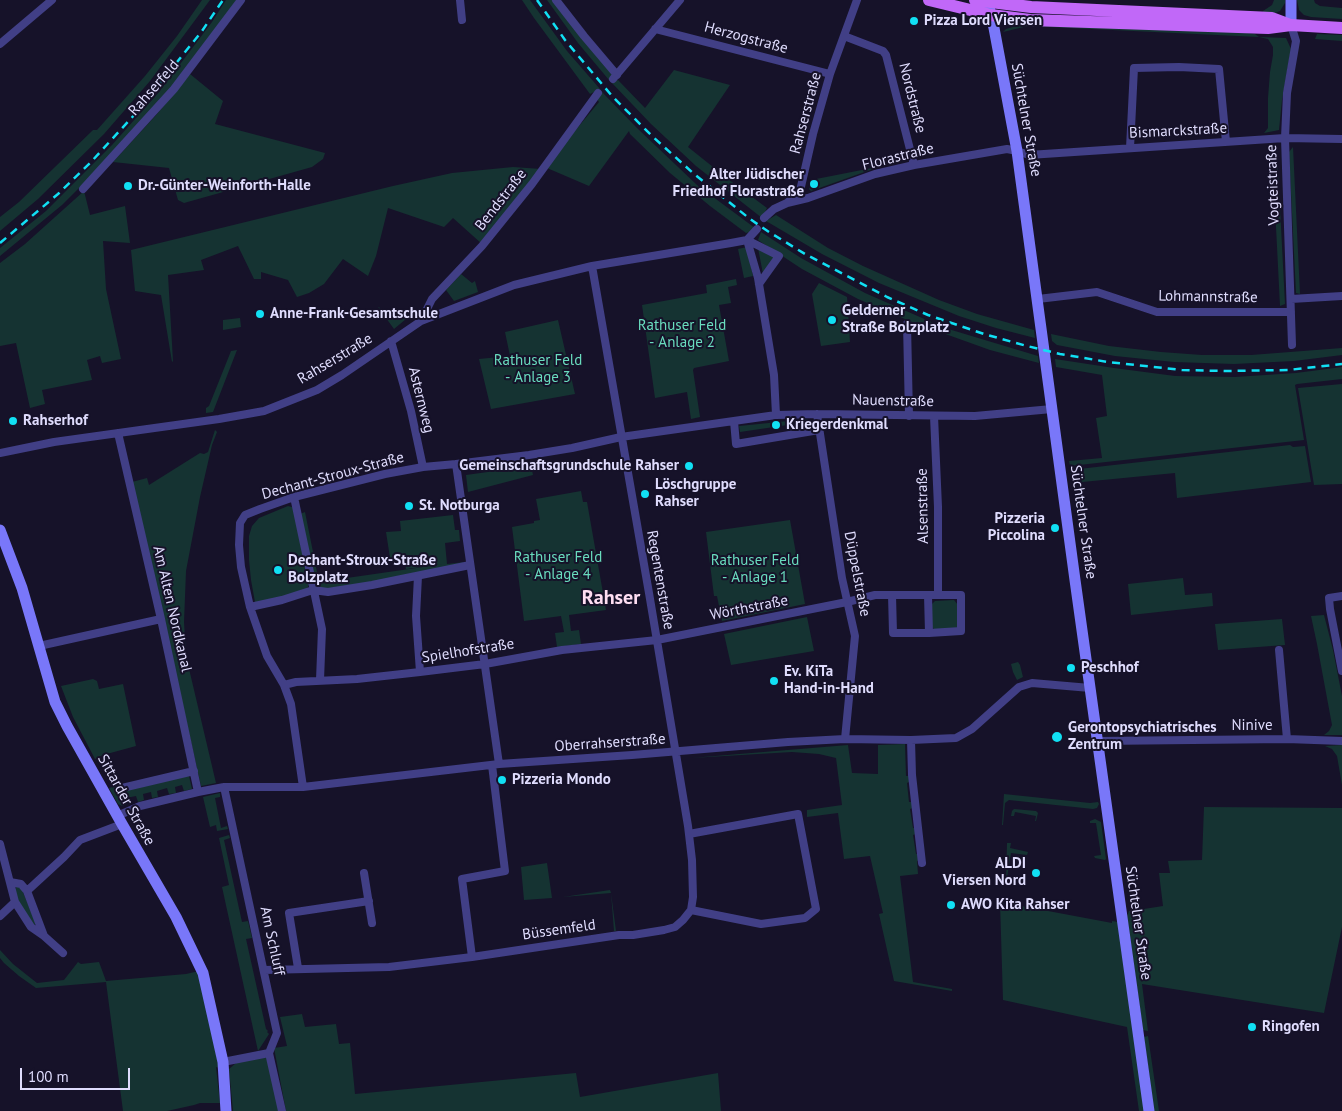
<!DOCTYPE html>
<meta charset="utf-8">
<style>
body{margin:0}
#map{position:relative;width:1342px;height:1111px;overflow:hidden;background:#161229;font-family:"PT Sans",sans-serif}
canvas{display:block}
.scale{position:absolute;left:20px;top:1068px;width:110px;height:22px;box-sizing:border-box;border:2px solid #dfdcfd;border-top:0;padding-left:6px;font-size:15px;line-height:18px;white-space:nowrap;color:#dfdcfd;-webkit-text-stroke:4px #161229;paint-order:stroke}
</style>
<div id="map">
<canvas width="1342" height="1111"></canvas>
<div class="scale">100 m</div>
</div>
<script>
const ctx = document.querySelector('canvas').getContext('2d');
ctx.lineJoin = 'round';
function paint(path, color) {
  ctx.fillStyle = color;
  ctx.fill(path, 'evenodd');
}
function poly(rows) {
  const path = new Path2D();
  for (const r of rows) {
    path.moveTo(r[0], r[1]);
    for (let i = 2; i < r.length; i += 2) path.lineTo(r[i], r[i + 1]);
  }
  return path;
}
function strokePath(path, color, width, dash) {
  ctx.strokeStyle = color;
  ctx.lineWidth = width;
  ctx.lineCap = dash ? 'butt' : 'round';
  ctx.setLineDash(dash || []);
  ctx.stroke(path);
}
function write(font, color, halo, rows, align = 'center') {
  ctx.font = font + ' "PT Sans",sans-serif';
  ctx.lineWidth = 4;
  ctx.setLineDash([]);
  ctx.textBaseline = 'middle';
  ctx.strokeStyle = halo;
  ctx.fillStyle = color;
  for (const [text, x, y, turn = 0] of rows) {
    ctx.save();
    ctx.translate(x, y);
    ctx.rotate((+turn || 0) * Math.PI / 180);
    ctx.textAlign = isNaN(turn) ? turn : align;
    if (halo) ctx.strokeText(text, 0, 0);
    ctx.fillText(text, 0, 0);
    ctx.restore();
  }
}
const green = poly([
 [202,0,210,0,150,81,104,134,38,199,0,231,0,217,19,202,93,130,97,130,145,76,177,36],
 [226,0,237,0,162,100,109,158,62,205,0,256,0,248,46,211,112,145,159,92,212,22],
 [522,0,530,0,567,51,600,89,590,94,534,18],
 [547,0,553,0,614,74,609,80,578,43],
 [1274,0,1285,0,1285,3,1280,11,1270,15,1262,15,1263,11,1272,5],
 [1297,0,1314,0,1315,3,1320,6,1342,8,1342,19,1311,17,1304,15,1299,10],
 [1026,23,1239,32,1255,34,1259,37,1286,38,1291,49,1282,100,1279,130,1264,133,1268,128,1268,98,1270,72,1273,55,1273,47,1268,39,1259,37,1028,26,1003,32,1006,29],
 [1317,34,1342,35,1342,41,1315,39],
 [674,70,730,85,688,147,728,179,767,208,762,218,696,166,651,124,612,83,618,80,645,108],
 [190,74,223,101,215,124,325,153,323,159,312,167,184,203,178,200,169,168,113,162,157,114],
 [602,92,637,128,697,185,755,228,750,232,746,233,710,206,670,173,630,134,629,131,589,186,547,168,554,156,599,102,597,99],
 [1293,147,1300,294,1296,293,1289,152],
 [1272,148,1277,149,1285,304,1280,306],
 [513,167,541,169,482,244,453,218,444,227,388,208,376,256,368,276,343,259,324,284,309,293,297,297,288,280,261,272,261,279,254,279,238,246,201,260,204,270,168,275,173,361,172,362,161,295,135,291,131,250,393,186,452,173],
 [872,168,873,169,811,191,809,189,811,180],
 [84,191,90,215,125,206,130,243,103,241,106,289,121,359,102,363,100,356,87,360,92,380,42,390,45,404,30,408,16,343,0,346,0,263,25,244],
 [776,215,828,248,863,266,939,300,977,314,1034,330,1035,338,996,328,959,316,879,283,822,254,766,221],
 [761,232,801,258,865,293,945,328,1038,356,1039,363,990,350,912,322,858,299,802,269,758,240],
 [747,247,753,276,744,278,738,249],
 [758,248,774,257,763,274],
 [461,274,472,283,475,281,478,292,454,301,446,290],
 [736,279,737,285,728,287,731,303,719,305,729,361,694,368,693,370,700,417,691,419,687,392,655,398,642,305,707,293,706,285],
 [819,283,847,297,850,342,821,346,812,294],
 [378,307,406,319,394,329],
 [240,318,241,327,223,330,223,320],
 [558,320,575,394,491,409,479,359,510,356,505,332],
 [1051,334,1109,346,1161,352,1202,355,1251,355,1342,348,1342,355,1294,361,1234,364,1174,362,1115,356,1057,345,1052,341],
 [237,350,213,412,206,413,206,408,209,406,231,351],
 [1055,359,1114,368,1175,376,1235,377,1296,373,1342,367,1342,379,1297,384,1295,385,1304,440,1070,466,1069,461,1102,458,1096,418,1107,416,1102,375,1056,367],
 [1342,384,1342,484,1314,485,1298,388],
 [808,419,808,422,740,432,739,426],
 [215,430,217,432,212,445,200,497,186,571,184,622,186,656,216,783,201,786,132,482,147,478,149,485,200,453,204,454,208,452],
 [1290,445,1293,447,1305,446,1311,482,1177,498,1175,473,1072,483,1070,470],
 [531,466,533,475,468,492,466,475],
 [581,491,583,502,587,502,606,610,569,615,571,631,579,630,581,644,557,647,555,633,564,632,561,616,524,621,512,527,534,523,534,521,540,520,536,499],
 [288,506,292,507,295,510,302,552,309,581,308,587,301,592,257,603,255,602,251,580,249,560,249,536,252,526,259,518],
 [305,512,319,582,444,564,406,569,404,557,390,558,386,532,401,531,400,521,453,515,455,530,459,530,460,541,445,543,447,564,465,562,465,563,357,585,328,589,320,588,314,582,300,514],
 [790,520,805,604,722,621,717,596,714,596,706,532],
 [1183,578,1185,595,1212,593,1213,606,1131,615,1128,584],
 [954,600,958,605,959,626,954,630,936,631,931,626,931,605,935,601],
 [1324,615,1333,650,1342,696,1342,735,1324,735,1329,731,1332,725,1317,644,1311,616],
 [807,617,814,651,731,665,724,634],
 [1282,619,1285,645,1218,650,1215,624],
 [1018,662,1020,665,1023,677,1017,680,1013,672,1011,664],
 [93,679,97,681,99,689,123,684,136,746,103,755,95,759,73,717,61,686],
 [905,744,906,776,909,776,909,782,907,783,909,802,912,802,913,808,910,809,913,828,915,828,916,834,913,835,916,854,919,854,920,860,917,861,918,874,900,876,913,982,952,989,952,991,894,981,879,914,883,913,870,856,844,859,838,813,807,817,807,810,842,805,836,758,819,754,792,752,691,758,848,745,852,773,878,774,878,745],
 [1342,745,1342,785,1337,756,1332,749,1325,746],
 [189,776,192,789,184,791,182,785,175,787,176,793,169,794,167,788,157,791,158,797,152,798,151,792,143,794,144,800,138,802,136,796,126,798,127,804,122,806,118,804,109,788,120,785],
 [220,793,220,797,215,798,221,828,227,826,228,829,217,831,216,825,210,827,203,797],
 [1004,794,1090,803,1098,802,1099,804,1097,808,1093,809,1009,800,1005,803,1003,825,1002,825],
 [1204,807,1342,808,1342,927,1324,1013,1142,984,1148,1031,1143,1030,1127,916,1129,911,1131,911,1163,906,1159,873,1170,873,1168,861,1202,860],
 [1014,809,1036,811,1038,813,1036,821,1035,821,1036,816,1015,812,1014,816,1011,816,1012,811],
 [1095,819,1101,822,1106,859,1105,860,1095,858,1094,856,1101,855,1096,823,1090,823,1090,821],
 [229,835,230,838,224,840,242,922,248,921,252,938,246,939,266,1029,268,1031,267,1032,269,1034,258,1051,222,887,229,885,219,838],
 [1007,843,1011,843,1010,848,1028,852,1027,855,1011,853,1006,884],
 [547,863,552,898,524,900,521,867],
 [16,887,20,887,25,891,23,892,36,924,32,926,18,902,15,890],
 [610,890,611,893,616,931,614,931,611,893,563,897],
 [1000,902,1112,923,1112,921,1118,922,1145,1111,1139,1111,1127,1027,1003,1000],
 [0,950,13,964,37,983,64,980,78,962,81,964,99,962,106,981,186,974,199,971,219,1068,216,1067,220,1103,200,1103,194,1105,167,1111,123,1111,106,982,36,988,19,976,4,963,0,958],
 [302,1014,305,1027,336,1024,339,1044,350,1043,355,1094,576,1073,580,1097,718,1073,721,1111,286,1111,274,1048,287,1046,280,1017],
 [1148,1036,1159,1111,1154,1111,1144,1037],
 [266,1055,279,1111,233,1111,229,1069,236,1063]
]);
const street = poly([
 [460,0,462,20],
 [556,0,584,36,617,75],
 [1291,25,1296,41,1287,93,1285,138,1292,345],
 [655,29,830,74],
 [844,36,883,51,886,55,914,165],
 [0,44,52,0],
 [613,79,680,0],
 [1130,148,1134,68,1179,67,1219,69,1226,142],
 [83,189,174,89,241,0],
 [787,203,808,198,875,174,914,165,1007,149,1017,151,1029,155,1285,138,1342,139],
 [764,218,774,209,787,203,800,191,813,134,830,74,857,0],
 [747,240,758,278,774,375,776,415],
 [747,240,779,256,759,284],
 [1038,299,1097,292,1157,312,1291,312],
 [1291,299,1342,296],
 [421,321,432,299,482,246,532,184,598,93],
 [907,324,909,416],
 [391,341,411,411,423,467],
 [817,414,842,578,855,636,845,739],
 [934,416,938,507,938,595],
 [734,421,736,444,819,430],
 [118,433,161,619,198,792],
 [0,453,54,442,219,419,264,411,317,390,342,375,421,321,514,285,592,266,731,243,747,240,757,229],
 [456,464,499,764],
 [294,497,322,629,320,680],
 [418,576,416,616,420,672],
 [892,595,893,633,929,633],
 [1342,596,1329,598,1330,609,1342,671],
 [250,607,282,600,313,590,328,592,372,585,470,565],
 [39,646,161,619],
 [1279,650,1287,739],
 [284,685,296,682,357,679,420,672,485,664,562,650,657,640,847,602,875,595,961,595,961,631,929,633,928,595],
 [911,740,912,775,922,863],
 [1098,741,1287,739,1342,741],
 [224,787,277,1033,269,1053],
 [303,787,291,704,284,685,267,656,250,607,241,567,239,545,240,523,245,515,260,509,294,497,385,474,423,467,456,464,529,455,572,448,621,437,776,415,817,414,975,416,1052,409],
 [122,788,194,771],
 [117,816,140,806,198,792,224,787,303,787,499,764,632,755,788,742,845,739,911,740,956,738,972,729,1019,687,1032,683,1090,688],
 [689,834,798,814,816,909,805,918,761,924,691,910],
 [0,844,15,902,31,927,44,936],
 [364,873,372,923],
 [10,882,21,884,27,891,44,936,63,953],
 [27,891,64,857,80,840,122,824],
 [0,916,15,902],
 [472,957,462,879,505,871,492,765],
 [298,968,289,913,369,901],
 [264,970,389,967,472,957,619,935,633,935,664,930,675,927,683,920,691,910,693,897,692,860,688,826,649,593,592,266],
 [269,1053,282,1111],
 [223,1062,269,1053]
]);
const secondary = poly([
 [1291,0,1291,25],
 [989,7,994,28,1017,151,1075,580,1149,1111],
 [0,530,22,588,55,702,67,726,122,824,176,917,203,973,223,1062,226,1111]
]);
const primary = poly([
 [929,0,991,15,1030,20,1268,28,1291,25,1342,28],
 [975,0,1031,7,1272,18,1288,24]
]);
const rail = poly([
 [537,0,565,40,612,96,652,136,693,173,750,219,769,232,805,254,887,297,928,315,984,334,1027,346,1060,354,1108,362,1182,370,1225,371,1288,370,1342,364],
 [0,243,58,194,91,162,136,113,202,31,223,0]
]);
const markers = [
 [914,21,5,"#11e0f4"],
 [814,184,5,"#11e0f4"],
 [128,186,5,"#11e0f4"],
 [260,314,5,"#11e0f4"],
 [832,320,5,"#11e0f4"],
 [13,421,5,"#11e0f4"],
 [776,425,5,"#11e0f4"],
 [689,466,5,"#11e0f4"],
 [645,494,5,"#11e0f4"],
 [409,506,5,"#11e0f4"],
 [1055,528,5,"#11e0f4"],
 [278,570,5,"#11e0f4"],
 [1071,668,5,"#11e0f4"],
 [774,681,5,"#11e0f4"],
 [1057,737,6,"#11e0f4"],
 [502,780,5,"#11e0f4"],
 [1036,873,5,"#11e0f4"],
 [951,905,5,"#11e0f4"],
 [1252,1027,5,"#11e0f4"]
];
const poiNames = [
 ["Pizza Lord Viersen",924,21],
 ["Alter Jüdischer",804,175,"right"],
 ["Friedhof Florastraße",804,192,"right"],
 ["Dr.-Günter-Weinforth-Halle",138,186],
 ["Gelderner",842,311],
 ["Straße Bolzplatz",842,328],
 ["Anne-Frank-Gesamtschule",270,314],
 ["Rahserhof",23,421],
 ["Kriegerdenkmal",786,425],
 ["Gemeinschaftsgrundschule Rahser",679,466,"right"],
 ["Löschgruppe",655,485],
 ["Rahser",655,502],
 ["St. Notburga",419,506],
 ["Pizzeria",1045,519,"right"],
 ["Piccolina",1045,536,"right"],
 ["Dechant-Stroux-Straße",288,561],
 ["Bolzplatz",288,578],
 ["Peschhof",1081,668],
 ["Ev. KiTa",784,672],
 ["Hand-in-Hand",784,689],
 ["Gerontopsychiatrisches",1068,728],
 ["Zentrum",1068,745],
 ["Pizzeria Mondo",512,780],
 ["ALDI",1026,864,"right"],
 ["Viersen Nord",1026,881,"right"],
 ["AWO Kita Rahser",961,905],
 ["Ringofen",1262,1027]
];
const streetNames = [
 ["Herzogstraße",746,38,15],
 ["Rahserfeld",154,88,-49],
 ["Nordstraße",912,98,76],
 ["Rahserstraße",806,113,-75],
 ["Süchtelner Straße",1026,120,80],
 ["Bismarckstraße",1178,131,-3],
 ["Florastraße",898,157,-14],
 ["Vogteistraße",1273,185,-92],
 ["Bendstraße",501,200,-52],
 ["Lohmannstraße",1208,297,1],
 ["Rahserstraße",335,359,-31],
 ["Asternweg",421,400,76],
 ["Nauenstraße",893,401,1],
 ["Dechant-Stroux-Straße",333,476,-15],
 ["Alsenstraße",923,506,-91],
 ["Süchtelner Straße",1083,522,82],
 ["Düppelstraße",857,574,79],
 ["Regentenstraße",660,580,80],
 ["Wörthstraße",749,608,-11],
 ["Am Alten Nordkanal",172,609,77],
 ["Spielhofstraße",468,651,-9],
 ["Ninive",1252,726],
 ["Oberrahserstraße",610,743,-4],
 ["Sittarder Straße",126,800,61],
 ["Süchtelner Straße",1138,923,82],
 ["Büssemfeld",559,930,-8],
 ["Am Schluff",272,941,78]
];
const parkNames = [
 ["Rathuser Feld",682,326],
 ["- Anlage 2",682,343],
 ["Rathuser Feld",538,361],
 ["- Anlage 3",538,378],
 ["Rathuser Feld",558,558],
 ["- Anlage 4",558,575],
 ["Rathuser Feld",755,561],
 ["- Anlage 1",755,578]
];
const districtNames = [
 ["Rahser",611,598]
];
paint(green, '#153332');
strokePath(street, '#413f86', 8);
strokePath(secondary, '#7977f9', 11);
strokePath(primary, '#c168f8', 12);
strokePath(rail, '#11e0f4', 2.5, [8, 6]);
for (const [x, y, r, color] of markers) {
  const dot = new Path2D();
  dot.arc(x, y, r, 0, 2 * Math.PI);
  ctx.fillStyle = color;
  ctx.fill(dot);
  strokePath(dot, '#161229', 2);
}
write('bold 15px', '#dfdcfd', '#161229', poiNames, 'left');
write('15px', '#dfdcfd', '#161229', streetNames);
write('15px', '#69dcbe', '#161229', parkNames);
write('bold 20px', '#fedef2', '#161229', districtNames);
</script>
